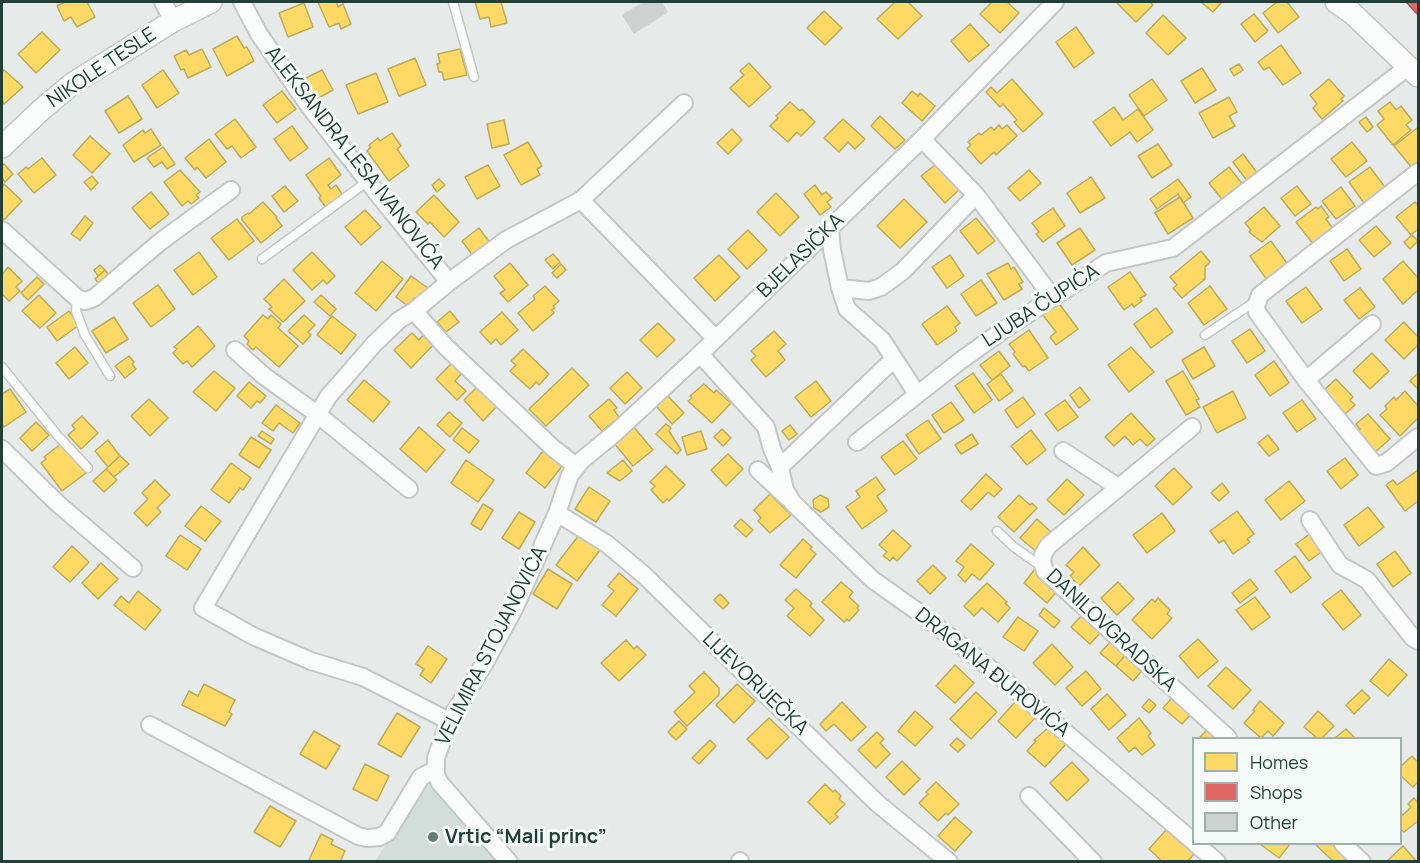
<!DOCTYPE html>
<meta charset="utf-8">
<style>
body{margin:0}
#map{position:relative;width:1420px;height:863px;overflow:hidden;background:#e6ebe9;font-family:Manrope,sans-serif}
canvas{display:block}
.frame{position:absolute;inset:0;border:3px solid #224038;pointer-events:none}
.legend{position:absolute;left:1192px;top:737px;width:210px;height:108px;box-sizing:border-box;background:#f4faf7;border:2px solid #a0b0ab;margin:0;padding:8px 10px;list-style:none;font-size:18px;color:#224038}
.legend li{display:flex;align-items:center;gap:12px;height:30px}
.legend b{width:30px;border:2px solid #a0b0ab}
</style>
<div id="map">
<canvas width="1420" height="863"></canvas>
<div class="frame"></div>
<ul class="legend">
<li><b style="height:16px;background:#ffd966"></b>Homes</li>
<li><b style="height:16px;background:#e06666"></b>Shops</li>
<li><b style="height:16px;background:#cdd2d0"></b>Other</li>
</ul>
</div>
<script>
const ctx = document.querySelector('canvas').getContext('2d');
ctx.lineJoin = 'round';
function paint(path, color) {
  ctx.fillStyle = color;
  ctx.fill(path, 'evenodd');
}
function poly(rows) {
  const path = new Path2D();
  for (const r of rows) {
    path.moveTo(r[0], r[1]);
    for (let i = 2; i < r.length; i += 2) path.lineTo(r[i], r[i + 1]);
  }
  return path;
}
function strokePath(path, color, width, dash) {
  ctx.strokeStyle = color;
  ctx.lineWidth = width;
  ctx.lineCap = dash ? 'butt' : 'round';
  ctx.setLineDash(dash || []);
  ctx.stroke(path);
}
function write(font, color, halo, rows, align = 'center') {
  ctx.font = font + ' Manrope,sans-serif';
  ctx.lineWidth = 6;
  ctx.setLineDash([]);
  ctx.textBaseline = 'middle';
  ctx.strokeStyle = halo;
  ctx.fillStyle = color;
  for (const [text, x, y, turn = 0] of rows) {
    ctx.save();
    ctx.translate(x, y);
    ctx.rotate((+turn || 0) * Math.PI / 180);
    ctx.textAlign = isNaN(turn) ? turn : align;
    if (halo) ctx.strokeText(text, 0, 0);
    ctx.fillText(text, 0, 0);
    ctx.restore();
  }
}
const built = poly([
 [427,783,498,861,374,862]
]);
const homes = poly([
 [65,2,87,2,95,17,77,27,71,17,64,21,57,6,65,2],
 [318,2,336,2,338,7,343,4,351,24,341,29,339,23,329,27,318,2],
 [475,2,501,2,507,23,491,27,489,17,480,19,475,2],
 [895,2,908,2,922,16,898,39,877,19,895,2],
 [992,2,1007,2,1019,13,1000,33,980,14,992,2],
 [1116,2,1150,2,1153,5,1136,22,1116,2],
 [1201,2,1222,2,1213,12,1201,2],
 [1277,2,1287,2,1299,17,1278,33,1263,13,1277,2],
 [304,3,313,27,288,37,279,13,304,3],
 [824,11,842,28,825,45,807,28,824,11],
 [1254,14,1268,31,1255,42,1241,24,1254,14],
 [1163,15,1186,38,1168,55,1146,33,1163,15],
 [970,24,989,45,969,62,951,41,970,24],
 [1076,27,1094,53,1074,68,1056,42,1076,27],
 [42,32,60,50,36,73,18,54,42,32],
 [237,36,244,48,247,47,254,61,227,76,213,49,237,36],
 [1281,45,1301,73,1283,85,1269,67,1264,70,1258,62,1281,45],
 [202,49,211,67,188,78,184,69,181,70,174,56,186,50,189,55,202,49],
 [460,49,467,75,444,80,442,72,439,72,437,64,440,63,438,54,460,49],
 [415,58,426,85,399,96,388,69,415,58],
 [749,63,771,87,749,107,730,88,744,75,740,71,749,63],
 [1239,64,1243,70,1234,76,1230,69,1239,64],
 [1202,68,1216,90,1195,103,1181,81,1202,68],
 [4,70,23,87,4,104,2,101,2,73,4,70],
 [163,70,179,93,157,108,142,85,163,70],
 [322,70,333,90,315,100,304,79,322,70],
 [376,73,388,102,358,114,346,85,376,73],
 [1012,79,1043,114,1023,132,1014,122,1017,120,1003,104,1000,107,986,92,991,87,997,93,1012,79],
 [1152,79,1167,100,1144,116,1129,95,1152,79],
 [1329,79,1344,96,1341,99,1343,101,1322,119,1313,108,1317,104,1310,95,1329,79],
 [282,91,296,109,277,123,263,105,282,91],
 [912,91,918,96,920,93,935,106,922,121,902,103,912,91],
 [128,96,142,119,119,133,105,111,128,96],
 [1229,97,1237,112,1229,116,1235,126,1213,138,1199,113,1229,97],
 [790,102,800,111,802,109,815,122,801,136,797,132,788,142,770,126,778,118,776,116,790,102],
 [1390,102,1396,110,1401,106,1412,120,1406,125,1411,130,1393,145,1377,125,1384,119,1378,111,1390,102],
 [1114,107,1123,120,1138,109,1153,130,1137,142,1130,132,1111,146,1093,122,1114,107],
 [880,116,905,140,895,149,871,126,880,116],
 [1366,117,1373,127,1367,132,1359,122,1366,117],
 [235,119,256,147,241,158,232,146,227,149,215,134,235,119],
 [843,119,865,139,855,149,848,142,839,152,824,138,843,119],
 [504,120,509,144,492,148,487,124,504,120],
 [999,125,1002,129,1007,125,1017,136,996,155,994,152,981,164,967,148,971,145,968,142,979,133,981,135,991,127,994,130,999,125],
 [292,126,308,148,290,161,274,139,292,126],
 [1417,128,1418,130,1418,163,1412,168,1394,146,1417,128],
 [151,129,161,145,134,162,123,145,143,130,145,133,151,129],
 [732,129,742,140,728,154,717,143,732,129],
 [392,133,401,146,397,149,409,166,389,181,367,151,371,147,369,145,378,138,380,141,392,133],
 [90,136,110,154,92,173,73,155,90,136],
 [209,139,226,162,206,178,197,167,195,170,185,158,209,139],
 [528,142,542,166,537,169,540,175,521,185,504,155,528,142],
 [1352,142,1367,161,1346,177,1331,159,1352,142],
 [1158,144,1172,165,1152,178,1138,156,1158,144],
 [163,147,175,164,167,169,162,162,154,167,147,158,163,147],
 [1243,154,1258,174,1248,182,1233,162,1243,154],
 [42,158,56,175,34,193,18,174,26,167,28,169,42,158],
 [329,158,341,175,328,185,331,189,336,185,344,197,327,209,319,198,321,196,306,175,329,158],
 [939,162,962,187,945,203,921,176,939,162],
 [4,164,13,174,5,182,2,178,2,166,4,164],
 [488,165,500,186,477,199,465,177,488,165],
 [1229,167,1244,186,1224,202,1209,183,1229,167],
 [1370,167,1387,190,1366,206,1349,182,1370,167],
 [180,170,200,192,196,195,199,198,191,204,188,201,182,206,164,182,180,170],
 [1029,170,1041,183,1020,201,1008,188,1029,170],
 [92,176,98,183,91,190,84,182,92,176],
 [1091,177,1105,198,1080,213,1067,193,1091,177],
 [439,179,445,185,437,192,432,185,439,179],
 [1178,179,1191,197,1183,203,1178,194,1157,209,1150,199,1178,179],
 [4,184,22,201,4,220,2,218,2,187,4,184],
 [815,185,822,195,826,192,832,198,827,202,831,207,820,215,804,194,815,185],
 [285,186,298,201,284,212,272,196,285,186],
 [1297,186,1311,204,1295,216,1281,198,1297,186],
 [1341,187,1355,206,1336,219,1322,201,1341,187],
 [151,192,169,214,150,229,132,208,151,192],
 [776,193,799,217,780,236,757,212,776,193],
 [434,195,459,222,444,237,430,222,428,224,416,212,434,195],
 [1180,197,1193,218,1168,234,1155,213,1180,197],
 [904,199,927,222,900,248,877,226,904,199],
 [263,202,277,217,276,218,282,226,261,243,242,220,242,217,248,213,249,214,263,202],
 [1415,202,1418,205,1418,229,1411,235,1396,217,1415,202],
 [1321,206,1329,217,1326,219,1334,230,1314,245,1296,222,1316,207,1318,209,1321,206],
 [1264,207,1280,226,1262,242,1249,232,1251,230,1245,223,1264,207],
 [1053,208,1065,226,1043,242,1036,234,1039,232,1032,223,1053,208],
 [365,210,381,227,361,245,345,227,365,210],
 [85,216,93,223,80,240,71,234,85,216],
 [976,218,995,241,978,254,960,231,976,218],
 [237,219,254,241,229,260,211,238,237,219],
 [1376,226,1391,243,1374,257,1359,240,1376,226],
 [479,228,491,244,474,257,462,241,479,228],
 [1080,228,1095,250,1072,265,1057,243,1080,228],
 [748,230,767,250,747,269,728,249,748,230],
 [1412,235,1418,241,1410,249,1404,242,1412,235],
 [1271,241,1289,266,1267,280,1250,256,1271,241],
 [1347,249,1361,269,1344,281,1330,261,1347,249],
 [1201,251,1210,262,1205,267,1205,279,1182,298,1173,288,1177,285,1170,277,1201,251],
 [199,252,217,277,193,295,174,270,199,252],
 [312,252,335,276,327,284,323,280,312,290,293,270,312,252],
 [553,254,560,262,553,269,545,260,553,254],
 [719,255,740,277,715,301,694,278,719,255],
 [950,255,964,276,947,288,932,267,950,255],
 [382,261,403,279,376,311,355,293,382,261],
 [1403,261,1418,278,1418,290,1403,304,1383,279,1403,261],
 [510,263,528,285,508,302,500,293,505,290,494,276,510,263],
 [1008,263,1011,269,1014,267,1023,282,1019,284,1022,289,1004,300,987,274,1008,263],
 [561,264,566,270,557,278,552,273,561,264],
 [100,265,105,270,98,276,94,270,100,265],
 [8,267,22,281,16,287,20,291,9,301,2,294,2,275,8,267],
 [105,270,111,278,101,286,95,279,105,270],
 [1130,272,1146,295,1140,298,1142,301,1134,307,1132,304,1124,310,1108,287,1130,272],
 [411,276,428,288,419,301,414,298,408,306,396,297,411,276],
 [37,277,44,284,28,300,21,293,37,277],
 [284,279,305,301,283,322,269,309,272,307,264,299,284,279],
 [981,280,997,303,976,316,961,294,981,280],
 [158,285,175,309,151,327,133,303,158,285],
 [545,286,559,301,553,306,555,308,552,310,554,313,533,331,518,313,535,299,533,296,545,286],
 [1210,286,1227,309,1204,325,1188,303,1210,286],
 [1306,287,1322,309,1302,323,1286,301,1306,287],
 [1360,288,1375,307,1359,319,1344,300,1360,288],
 [39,295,56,313,40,328,22,311,39,295],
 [321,295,336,309,330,316,314,302,321,295],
 [1058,302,1078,329,1056,345,1050,337,1056,332,1042,314,1058,302],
 [947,306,960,323,955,327,957,331,937,345,922,324,947,306],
 [1156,308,1173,332,1151,348,1134,324,1156,308],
 [69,311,79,325,57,341,47,327,69,311],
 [450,311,459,322,446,332,437,322,450,311],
 [502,312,518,330,501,345,496,339,491,344,480,332,502,312],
 [263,315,268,319,271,315,281,324,278,328,298,346,279,367,256,347,253,350,247,344,249,341,244,336,263,315],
 [304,315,315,325,308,332,311,335,303,344,288,331,304,315],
 [332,316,356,335,341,354,317,335,332,316],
 [114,317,128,339,106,353,92,331,114,317],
 [1404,322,1418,337,1418,345,1404,359,1385,340,1404,322],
 [658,323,675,340,657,357,640,340,658,323],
 [198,326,215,346,192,367,187,361,183,364,173,353,177,349,174,347,198,326],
 [1250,329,1265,351,1247,363,1232,341,1250,329],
 [1029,330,1048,358,1029,371,1025,366,1023,367,1013,354,1015,352,1009,344,1029,330],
 [774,331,786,344,778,351,785,360,766,377,751,360,756,356,751,351,774,331],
 [412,333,419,340,423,335,433,345,411,368,394,350,412,333],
 [75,347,88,363,69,379,56,363,75,347],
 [1131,347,1154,372,1129,392,1108,365,1131,347],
 [1204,347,1215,366,1193,379,1182,360,1204,347],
 [523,349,549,374,539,385,536,382,530,389,510,371,516,365,511,361,523,349],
 [999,351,1010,366,992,380,980,365,999,351],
 [1372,353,1389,371,1370,389,1353,371,1372,353],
 [129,356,134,362,132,364,136,369,125,378,115,366,129,356],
 [1274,361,1289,383,1270,396,1255,375,1274,361],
 [453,362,463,372,455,381,466,391,457,400,436,379,453,362],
 [572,368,589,385,546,426,529,409,572,368],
 [214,371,235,388,216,411,193,392,214,371],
 [1183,371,1199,399,1196,400,1200,407,1186,415,1166,381,1183,371],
 [627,372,642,388,625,404,610,388,627,372],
 [973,373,992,400,974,413,955,386,973,373],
 [1418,373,1418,389,1410,381,1418,373],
 [1001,374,1013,391,999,401,987,384,1001,374],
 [1336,379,1353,397,1350,400,1355,405,1345,414,1322,392,1336,379],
 [364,380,390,402,373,422,347,400,364,380],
 [816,381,831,401,811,417,795,397,816,381],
 [249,382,266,396,260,403,257,401,251,408,237,396,249,382],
 [704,384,714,393,716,390,731,403,712,423,688,401,692,398,690,396,704,384],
 [479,385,499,404,483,421,464,400,479,385],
 [1080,387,1090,400,1079,408,1070,395,1080,387],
 [10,389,26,412,4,427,2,424,2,393,2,394,10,389],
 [1233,391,1246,418,1217,433,1203,407,1233,391],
 [1405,391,1418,406,1418,418,1400,436,1380,415,1387,409,1385,406,1394,397,1396,400,1405,391],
 [667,395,684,413,672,424,656,406,667,395],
 [1023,397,1035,414,1017,428,1005,410,1023,397],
 [149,399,168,418,150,436,131,416,149,399],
 [609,399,617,408,614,410,619,417,602,431,589,416,609,399],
 [1065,400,1078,417,1058,431,1045,414,1065,400],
 [1302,400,1316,419,1297,432,1283,413,1302,400],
 [951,402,964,420,944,433,932,415,951,402],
 [276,405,300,423,293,433,279,423,273,431,262,423,276,405],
 [449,412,462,423,450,437,437,425,449,412],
 [1131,413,1155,439,1147,446,1140,439,1133,445,1125,436,1114,446,1105,437,1131,413],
 [1368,414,1390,439,1374,453,1356,433,1360,429,1356,424,1368,414],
 [82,416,98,433,81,449,68,435,75,429,72,425,82,416],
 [928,420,941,439,919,454,906,435,928,420],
 [36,422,49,435,32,451,20,438,36,422],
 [666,424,671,428,669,431,681,450,677,454,656,434,666,424],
 [632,425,653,450,633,466,613,442,632,425],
 [790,425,797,434,789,440,782,431,790,425],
 [419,427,445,450,426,472,400,449,419,427],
 [462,428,479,441,469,453,453,440,462,428],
 [722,429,731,438,723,446,714,437,722,429],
 [1031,430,1046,450,1027,465,1011,446,1031,430],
 [262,431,274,439,271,444,258,436,262,431],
 [701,431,707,449,687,455,682,437,701,431],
 [972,434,978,444,961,454,955,445,972,434],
 [1268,435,1279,449,1269,456,1258,443,1268,435],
 [251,437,271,450,259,468,239,455,251,437],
 [108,440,120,456,108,467,95,451,108,440],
 [903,441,917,459,895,475,881,457,903,441],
 [62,443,86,473,62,491,41,463,46,459,44,457,62,443],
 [543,451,562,466,545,488,526,473,543,451],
 [728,454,743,469,726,486,711,470,728,454],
 [120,456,129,464,114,477,106,469,120,456],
 [1345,458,1358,475,1341,489,1327,471,1345,458],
 [466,460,494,480,478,502,451,483,466,460],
 [623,460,632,471,620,481,607,473,623,460],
 [231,463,251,478,243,490,240,488,229,503,211,490,231,463],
 [666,466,685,485,669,501,667,499,663,503,651,490,655,486,650,482,666,466],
 [1174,468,1192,487,1173,505,1155,486,1174,468],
 [106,469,117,480,104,492,93,481,106,469],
 [1418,470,1418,501,1405,511,1386,485,1393,480,1397,485,1418,470],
 [986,474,1002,489,994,497,988,492,971,510,961,501,986,474],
 [876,477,885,490,877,496,887,511,862,529,846,507,860,497,856,491,876,477],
 [1067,479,1084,495,1064,515,1047,500,1067,479],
 [155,480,170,495,157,508,161,512,147,526,134,513,148,499,142,493,155,480],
 [1289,481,1305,501,1281,520,1265,500,1289,481],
 [1222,483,1229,492,1219,501,1211,493,1222,483],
 [589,487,610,501,596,522,575,509,589,487],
 [770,494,791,515,770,533,758,521,761,518,754,510,770,494],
 [820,495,828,499,829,507,821,512,814,508,813,500,820,495],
 [1019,495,1030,505,1032,503,1037,508,1014,532,998,517,1019,495],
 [483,504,493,510,481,530,471,524,483,504],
 [201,506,221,521,205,541,185,526,201,506],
 [1368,507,1384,527,1359,546,1344,525,1368,507],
 [1237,511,1254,534,1247,539,1250,542,1233,554,1224,540,1219,543,1210,531,1237,511],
 [519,512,535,522,519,549,502,538,519,512],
 [1162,513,1175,531,1147,553,1133,535,1162,513],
 [741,519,753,530,746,537,734,526,741,519],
 [1037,519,1053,534,1037,552,1020,538,1037,519],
 [893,530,911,546,897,561,893,557,890,561,883,556,887,552,879,545,893,530],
 [1311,533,1324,550,1309,561,1296,544,1311,533],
 [180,535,201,549,187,570,166,556,180,535],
 [579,535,600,550,577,581,556,565,579,535],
 [803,539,812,547,810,549,816,554,796,578,780,565,803,539],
 [971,544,994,564,980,580,972,574,965,582,958,575,964,567,956,561,971,544],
 [72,546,89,562,70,582,53,567,72,546],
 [1083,547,1100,565,1079,586,1070,576,1074,572,1066,565,1083,547],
 [1395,551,1411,573,1393,587,1377,564,1395,551],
 [1295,556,1311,578,1291,593,1275,571,1295,556],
 [101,563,118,579,98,599,82,583,101,563],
 [933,565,946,578,930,594,917,581,933,565],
 [548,569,572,584,557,609,533,594,548,569],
 [1035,569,1059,589,1047,603,1024,583,1035,569],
 [619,573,638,589,616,616,602,605,614,591,608,586,619,573],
 [1250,579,1258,589,1240,603,1232,593,1250,579],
 [841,582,853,592,849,597,859,606,857,608,859,610,849,621,847,619,844,622,822,602,841,582],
 [1118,582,1134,599,1117,615,1101,598,1118,582],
 [987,583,1007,602,1005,603,1010,608,998,622,982,608,974,616,964,606,987,583],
 [796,589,812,603,810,606,824,620,810,636,787,616,794,608,785,600,796,589],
 [1341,590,1361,615,1343,630,1322,604,1341,590],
 [138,591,161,610,145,630,114,605,121,596,129,603,138,591],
 [720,594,729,603,723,609,714,600,720,594],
 [1255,597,1270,617,1252,630,1236,610,1255,597],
 [1158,598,1170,610,1167,614,1172,618,1152,639,1132,620,1152,599,1155,602,1158,598],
 [1044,608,1060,621,1054,628,1039,615,1044,608],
 [1083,614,1102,631,1090,644,1071,627,1083,614],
 [1018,617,1038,631,1024,651,1003,637,1018,617],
 [1113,639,1128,652,1116,666,1100,653,1113,639],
 [1198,639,1218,661,1198,678,1179,656,1198,639],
 [626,640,634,649,637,646,646,655,619,681,601,663,626,640],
 [1052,644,1073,667,1055,685,1033,663,1052,644],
 [428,646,447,659,431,683,420,675,424,669,416,664,428,646],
 [1128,652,1145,667,1133,681,1116,666,1128,652],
 [1389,659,1407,675,1388,696,1370,681,1389,659],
 [955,665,974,683,955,703,936,686,955,665],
 [1226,667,1251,690,1233,709,1208,686,1226,667],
 [1086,671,1101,689,1082,706,1066,688,1086,671],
 [704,672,719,688,719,695,687,726,674,712,695,692,689,686,704,672],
 [204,684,235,700,229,712,232,714,225,726,182,705,189,691,198,696,204,684],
 [737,684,755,701,734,723,716,705,737,684],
 [1362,690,1370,698,1354,714,1346,705,1362,690],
 [976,692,997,712,971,739,950,719,976,692],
 [1176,693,1195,710,1182,724,1163,708,1176,693],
 [1107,694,1126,715,1109,730,1091,709,1107,694],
 [1149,699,1156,705,1149,713,1142,707,1149,699],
 [1016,701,1035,718,1016,738,998,721,1016,701],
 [1260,701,1284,723,1273,736,1268,731,1261,738,1244,723,1255,711,1253,710,1260,701],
 [842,702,866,727,851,741,834,724,826,731,820,724,842,702],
 [915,711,933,727,915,746,898,731,915,711],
 [1318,711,1334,726,1322,738,1317,738,1304,727,1318,711],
 [397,713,420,727,401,757,378,744,397,713],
 [769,718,789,737,767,759,747,739,769,718],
 [1139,718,1151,733,1148,736,1155,745,1142,755,1135,747,1129,752,1117,738,1139,718],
 [679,721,687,729,676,740,668,732,679,721],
 [1210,727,1222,738,1199,738,1210,727],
 [1048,728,1066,744,1045,767,1027,751,1036,741,1034,740,1048,728],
 [1346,729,1355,738,1335,738,1346,729],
 [314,731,340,746,326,769,300,754,314,731],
 [877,732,884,739,880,743,890,754,876,768,858,750,877,732],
 [957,738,965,745,958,752,950,745,957,738],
 [710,740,716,746,699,764,692,758,710,740],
 [1412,756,1418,762,1418,782,1413,787,1400,775,1400,767,1412,756],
 [902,761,920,779,904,795,886,777,902,761],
 [1072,762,1089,780,1067,801,1050,783,1072,762],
 [365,764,389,776,377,801,353,789,365,764],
 [936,782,959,804,948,815,946,813,938,821,919,803,928,794,926,792,936,782],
 [825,784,833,792,835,790,841,796,839,799,845,804,835,814,838,817,830,824,808,802,825,784],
 [1414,798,1418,803,1418,821,1404,832,1400,829,1400,814,1403,815,1411,807,1408,804,1414,798],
 [270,806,296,821,280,847,254,832,270,806],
 [955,817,972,832,955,851,938,836,955,817],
 [1166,830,1194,854,1187,862,1163,862,1149,849,1166,830],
 [321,834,333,840,331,844,345,851,340,862,308,862,321,834],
 [1260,844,1290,844,1279,858,1260,844],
 [1315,844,1341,844,1351,853,1343,862,1334,862,1315,844],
 [1403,846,1417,862,1386,862,1403,846]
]);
const shops = poly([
 [1406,2,1418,2,1418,15,1406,2]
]);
const building = poly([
 [645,2,661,2,667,12,634,33,623,15,645,2]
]);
const service = poly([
 [453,2,474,77],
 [262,259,368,181],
 [77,298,76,311,85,335,110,376],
 [1205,335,1256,301],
 [2,367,58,436,88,468],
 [997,531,1014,547,1042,567]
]);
const minor = poly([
 [163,2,173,21],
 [242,2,259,34,309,106,381,198,449,282],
 [922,139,976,195,1053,298],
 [1418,172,1260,295,1256,306,1257,312,1306,380,1376,466,1386,463,1418,437],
 [581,200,715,338],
 [830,228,832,250,840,288,847,309,882,340,917,394],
 [2,230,77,298,85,301,94,298,160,242,231,190],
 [840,288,869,291,881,287,903,271,976,195],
 [414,311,446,347,553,448,576,466],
 [235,350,264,376,317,414,409,489],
 [700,354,766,427,772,449,780,467,785,490,793,503,873,580,921,614,996,673,1194,842],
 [1306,380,1372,324],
 [1192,427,1048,546,1043,555,1042,562,1045,571,1228,738],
 [857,442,960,361,1002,331,1106,263,1173,248,1409,66],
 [2,449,56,502,133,568],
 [1063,451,1118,487],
 [780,467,894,359],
 [758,470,788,498],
 [557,513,607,544,644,575,877,803,949,862],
 [1310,520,1340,565,1367,580,1413,638,1418,641],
 [449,721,363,677,311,661,253,636,203,608,328,397,374,344,399,320,414,311,449,282,506,240,581,200,684,103],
 [150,725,358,836,367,838,379,837,387,833,421,777,436,769],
 [1029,796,1093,862],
 [1196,844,1217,862],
 [1343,844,1362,862],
 [740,861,740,862],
 [509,862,440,783,436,775,436,758,449,721,487,659,514,609,557,513,570,475,582,460,615,433,700,354,922,139,1055,2]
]);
const tertiary = poly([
 [1336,2,1352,13,1418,76],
 [2,147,40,111,72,84,173,21,211,2]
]);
const markers = [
 [433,837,6,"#677c76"]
];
const streetNames = [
 ["NIKOLE TESLE",102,68,-34],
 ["ALEKSANDRA LESA IVANOVIĆA",354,158,52],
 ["BJELASIČKA",801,256,-44],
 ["LJUBA ČUPIĆA",1041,306,-33],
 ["DANILOVGRADSKA",1111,631,43],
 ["VELIMIRA STOJANOVIĆA",492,646,-63],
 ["DRAGANA ĐUROVIĆA",992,673,39],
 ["LIJEVORIJEČKA",755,684,44]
];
const poiNames = [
 ["Vrtic “Mali princ”",445,837]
];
paint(built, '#d3ddd9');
paint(homes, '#ffd966');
strokePath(homes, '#bdab58', 1.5);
paint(shops, '#e06666');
strokePath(shops, '#a75b58', 1.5);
paint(building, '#cdd2d0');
strokePath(building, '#ced4d2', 1.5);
strokePath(service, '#c3c8c6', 11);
strokePath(minor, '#c3c8c6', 20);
strokePath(tertiary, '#c3c8c6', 24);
strokePath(service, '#fbfcfc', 8);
strokePath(minor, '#fbfcfc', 16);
strokePath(tertiary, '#fbfcfc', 21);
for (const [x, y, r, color] of markers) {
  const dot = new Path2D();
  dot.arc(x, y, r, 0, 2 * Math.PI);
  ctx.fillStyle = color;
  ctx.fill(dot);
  strokePath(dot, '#f4faf7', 2);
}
write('20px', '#224038', '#f4faf7', streetNames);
write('bold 20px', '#224038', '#f4faf7', poiNames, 'left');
</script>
